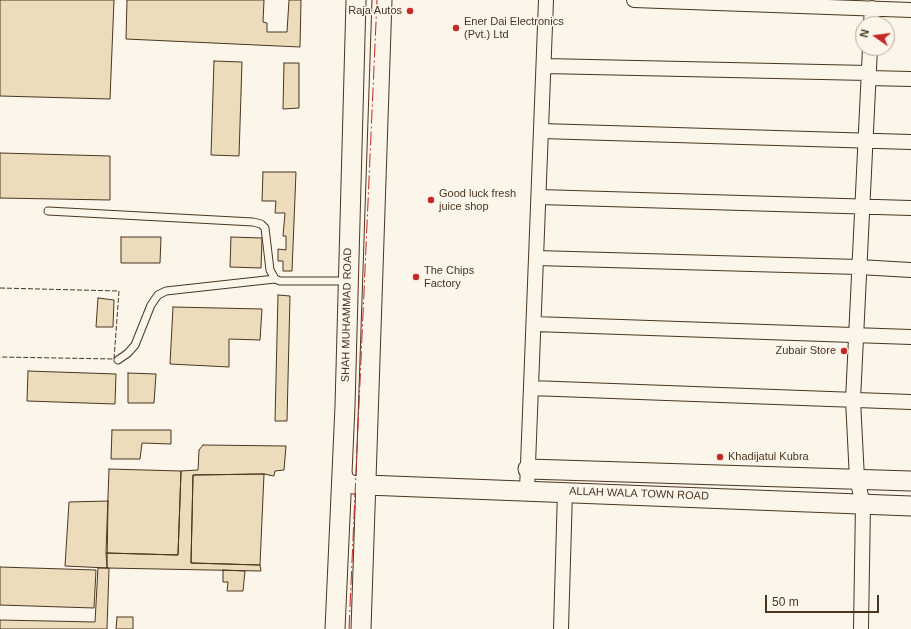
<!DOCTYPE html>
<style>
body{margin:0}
#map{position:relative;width:911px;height:629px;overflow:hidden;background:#fbf6e9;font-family:Helvetica,sans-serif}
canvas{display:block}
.north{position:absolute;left:855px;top:16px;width:40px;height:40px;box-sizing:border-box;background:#fbf6e9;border:1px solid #b4a999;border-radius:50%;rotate:284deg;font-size:11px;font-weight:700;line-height:16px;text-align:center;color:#4a3520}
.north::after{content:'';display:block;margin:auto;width:14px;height:18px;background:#c62828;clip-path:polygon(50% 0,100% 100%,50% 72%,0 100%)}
.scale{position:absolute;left:765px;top:595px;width:114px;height:18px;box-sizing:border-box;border:2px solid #4a3520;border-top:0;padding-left:5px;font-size:12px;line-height:14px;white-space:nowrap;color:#4a3520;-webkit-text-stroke:3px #fbf6e9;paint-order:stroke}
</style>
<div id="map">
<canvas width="911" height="629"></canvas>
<div class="north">N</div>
<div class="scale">50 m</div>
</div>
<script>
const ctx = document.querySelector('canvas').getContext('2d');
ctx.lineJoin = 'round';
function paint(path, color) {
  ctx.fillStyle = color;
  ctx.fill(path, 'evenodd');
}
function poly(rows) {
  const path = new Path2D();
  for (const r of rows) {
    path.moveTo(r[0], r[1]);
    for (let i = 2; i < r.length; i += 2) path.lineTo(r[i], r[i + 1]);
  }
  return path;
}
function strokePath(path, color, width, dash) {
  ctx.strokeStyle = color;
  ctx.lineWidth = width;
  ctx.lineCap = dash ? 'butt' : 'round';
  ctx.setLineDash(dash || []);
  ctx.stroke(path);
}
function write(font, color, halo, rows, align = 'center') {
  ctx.font = font + ' Helvetica,sans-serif';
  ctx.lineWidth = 3;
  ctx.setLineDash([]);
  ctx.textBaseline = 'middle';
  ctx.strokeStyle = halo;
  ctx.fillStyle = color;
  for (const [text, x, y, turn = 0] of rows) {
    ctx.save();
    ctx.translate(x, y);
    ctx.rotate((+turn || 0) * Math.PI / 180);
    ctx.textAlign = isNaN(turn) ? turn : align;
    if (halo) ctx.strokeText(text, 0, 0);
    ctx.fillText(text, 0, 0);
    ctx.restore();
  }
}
const building = poly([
 [0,0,114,0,110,99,0,96,0,0],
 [127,0,264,0,263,22,267,23,267,32,287,32,289,0,301,0,300,47,126,39,127,0],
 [214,61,242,62,239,156,211,155,214,61],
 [284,63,299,63,299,108,283,109,284,63],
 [0,153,110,156,110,200,0,198,0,153],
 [263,172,296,172,292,271,283,271,283,261,278,261,278,249,286,250,286,236,283,236,285,213,275,213,276,201,262,201,263,172],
 [121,237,161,237,160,263,121,263,121,237],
 [231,237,262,238,261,268,230,267,231,237],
 [278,295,290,296,287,421,275,421,278,295],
 [98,298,114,300,113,327,96,327,98,298],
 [173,307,262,309,260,340,229,339,229,367,170,364,173,307],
 [28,371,116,374,115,404,27,401,28,371],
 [128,373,156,374,154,403,128,403,128,373],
 [112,430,171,430,171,444,142,443,140,459,111,459,112,430],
 [203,445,286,446,284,470,275,471,274,476,264,474,193,475,191,563,260,565,261,571,107,568,106,553,178,555,181,471,198,470,199,450,203,445],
 [109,469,181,471,178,555,106,553,109,469],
 [264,474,260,565,191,563,193,475,264,474],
 [108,501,107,568,65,566,69,502,108,501],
 [0,567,96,570,94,608,0,605,0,567],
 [98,568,109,568,107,629,0,629,0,620,95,622,98,568],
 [223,570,245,571,243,591,227,591,228,582,223,582,223,570],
 [117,617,133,617,133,629,116,629,117,617]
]);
const service = poly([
 [48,211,253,222,261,224,265,228,270,270,275,279,280,281,347,281],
 [118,360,128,353,135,345,151,305,158,295,166,291,275,279]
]);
const minor = poly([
 [634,0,911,10],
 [871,24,872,8],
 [544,66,868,73],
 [868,78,911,79],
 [541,131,911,142],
 [539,197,911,208],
 [536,258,859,267,911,270],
 [534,324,911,337],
 [531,388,911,402],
 [527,490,546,0],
 [561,629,565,491],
 [861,629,863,504,857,479,853,400,870,48]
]);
const tertiary = poly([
 [342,471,345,480,353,485,362,484,367,478]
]);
const secondary = poly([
 [528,469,911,481],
 [366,485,911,506],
 [335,629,345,406,356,0],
 [361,629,382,0]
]);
const fence = poly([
 [0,288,119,291,114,359,0,357]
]);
const power = poly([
 [349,629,377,0]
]);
const markers = [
 [410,11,4,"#c62828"],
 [456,28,4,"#c62828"],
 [431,200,4,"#c62828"],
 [416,277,4,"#c62828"],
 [844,351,4,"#c62828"],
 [720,457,4,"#c62828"]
];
const poiNames = [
 ["Raja Autos",402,11,"right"],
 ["Ener Dai Electronics",464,22],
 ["(Pvt.) Ltd",464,35],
 ["Good luck fresh",439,194],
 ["juice shop",439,207],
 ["The Chips",424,271],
 ["Factory",424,284],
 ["Zubair Store",836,351,"right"],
 ["Khadijatul Kubra",728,457]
];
const streetNames = [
 ["SHAH MUHAMMAD ROAD",347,315,-89],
 ["ALLAH WALA TOWN ROAD",639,494,2]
];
paint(building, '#ecdcbc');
strokePath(building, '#4a3520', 1);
strokePath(service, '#4a3520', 9);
strokePath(minor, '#4a3520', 16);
strokePath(tertiary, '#4a3520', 19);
strokePath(secondary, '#4a3520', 21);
strokePath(service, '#fbf6e9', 7);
strokePath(minor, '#fbf6e9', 14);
strokePath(tertiary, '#fbf6e9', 17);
strokePath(secondary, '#fbf6e9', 19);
strokePath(fence, '#4a3520', 1, [5, 2]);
strokePath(power, '#c62828', 1, [14, 3, 2, 3]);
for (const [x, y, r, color] of markers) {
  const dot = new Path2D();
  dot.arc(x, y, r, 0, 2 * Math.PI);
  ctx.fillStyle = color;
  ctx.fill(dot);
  strokePath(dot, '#fbf6e9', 1.5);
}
write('11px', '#4a3520', '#fbf6e9', poiNames, 'left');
write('11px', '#4a3520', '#fbf6e9', streetNames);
</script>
